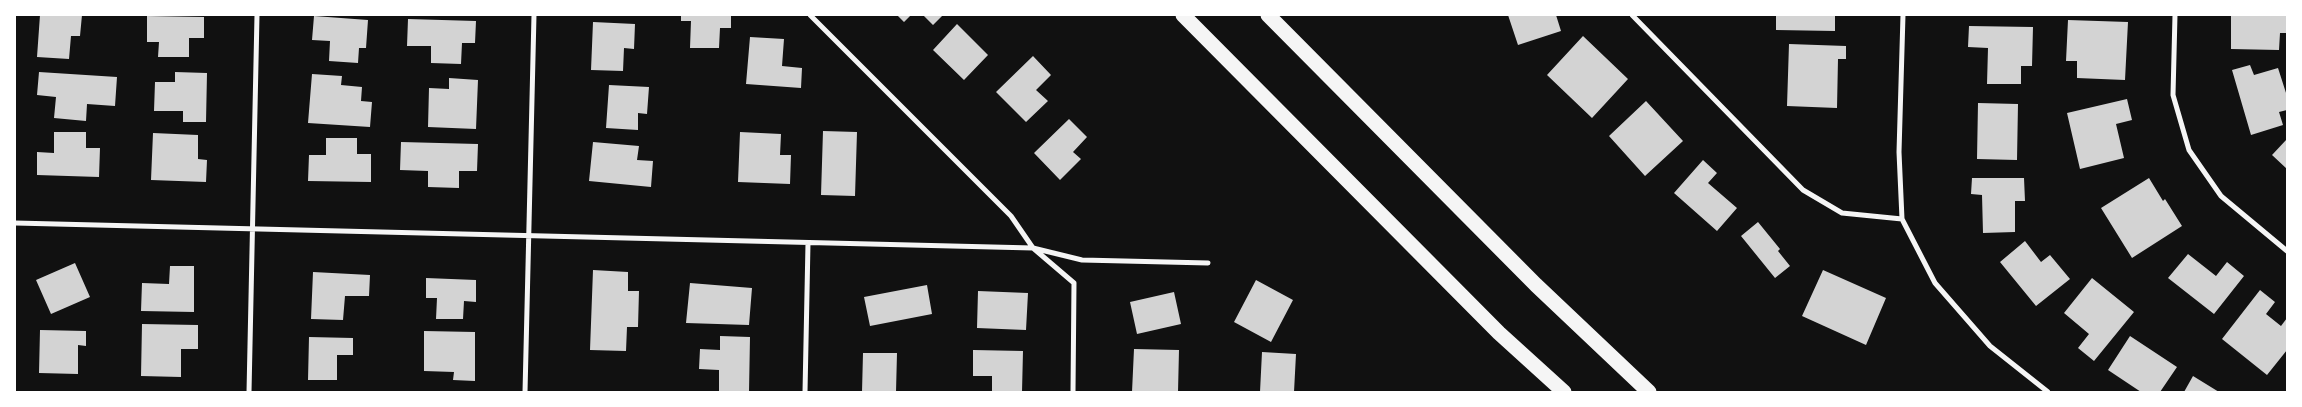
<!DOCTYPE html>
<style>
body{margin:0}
#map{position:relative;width:2302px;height:407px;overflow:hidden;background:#111;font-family:Figtree,sans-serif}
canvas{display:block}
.frame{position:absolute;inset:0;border:16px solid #fff;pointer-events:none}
</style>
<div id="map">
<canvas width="2302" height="407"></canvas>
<div class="frame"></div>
</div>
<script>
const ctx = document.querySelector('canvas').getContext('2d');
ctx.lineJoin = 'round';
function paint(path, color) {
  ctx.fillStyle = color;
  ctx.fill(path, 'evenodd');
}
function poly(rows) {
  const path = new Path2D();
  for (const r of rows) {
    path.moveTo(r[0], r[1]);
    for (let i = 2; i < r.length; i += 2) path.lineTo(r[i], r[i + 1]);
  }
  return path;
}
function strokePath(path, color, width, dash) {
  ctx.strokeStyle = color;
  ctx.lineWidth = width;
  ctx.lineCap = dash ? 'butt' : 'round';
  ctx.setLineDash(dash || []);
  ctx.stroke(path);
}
const building = poly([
 [40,15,82,15,80,36,71,36,69,59,37,57],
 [681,15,731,15,731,28,720,28,719,48,690,48,691,21,681,21],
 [897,15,911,15,904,22],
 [923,15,943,15,933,25],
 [1508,15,1556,15,1561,31,1518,45],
 [1776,15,1835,15,1835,31,1776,30],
 [2231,15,2287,15,2287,33,2280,33,2279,50,2231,49],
 [147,16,204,17,204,38,189,38,189,57,158,57,159,42,147,42],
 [314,16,368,20,366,48,359,48,358,63,329,61,330,41,312,40],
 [408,19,476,21,475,43,462,43,461,64,431,63,431,46,407,46],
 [2068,20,2128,22,2125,80,2077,78,2077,61,2066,61],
 [593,22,635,24,634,49,624,48,623,71,591,70],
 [957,24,988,55,964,80,933,50],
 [1969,26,2033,27,2032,66,2021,66,2021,84,1987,84,1988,48,1968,47],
 [1583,36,1628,79,1592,118,1547,75],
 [750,37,784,39,782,66,802,68,801,88,746,84],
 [1789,44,1846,46,1846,59,1838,59,1837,108,1787,106],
 [1033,56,1051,75,1036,90,1048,101,1026,122,996,92],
 [2250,65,2254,75,2278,68,2287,96,2287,110,2279,112,2283,125,2251,135,2232,70],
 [39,72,117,77,115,106,87,104,86,121,54,118,56,97,37,95],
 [175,72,207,73,206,122,183,122,183,111,154,111,155,82,175,82],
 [312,74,342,76,341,85,362,87,361,101,372,102,370,127,308,123],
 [449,78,478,80,476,129,428,127,429,88,449,89],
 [609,85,649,87,647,114,638,113,638,130,606,128],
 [2127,99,2132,120,2116,124,2124,158,2080,169,2067,113],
 [1646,101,1683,141,1645,176,1609,136],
 [1978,103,2018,104,2017,160,1977,159],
 [1069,119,1087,137,1073,152,1081,159,1060,180,1034,153],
 [823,131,857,132,855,196,821,195],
 [54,132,86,132,86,148,100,148,99,177,37,175,37,152,54,153],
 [740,132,781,134,780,155,791,155,790,184,738,182],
 [153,133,198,135,198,159,207,160,206,182,151,180],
 [326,138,357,138,357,154,371,154,371,182,308,181,309,155,326,155],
 [2287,139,2287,169,2272,155],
 [401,142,478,144,477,171,459,171,459,188,428,187,428,171,400,170],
 [593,142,639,146,637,160,653,161,651,187,589,181],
 [1703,160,1717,173,1708,183,1737,208,1717,231,1674,193],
 [1972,178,2024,178,2025,201,2015,201,2015,232,1983,233,1982,195,1971,194],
 [2149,178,2163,201,2165,199,2182,226,2132,258,2101,208],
 [1758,222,1780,249,1778,251,1790,266,1775,278,1741,236],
 [2025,241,2041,262,2050,255,2070,279,2036,306,2000,262],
 [2188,254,2216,276,2227,262,2244,276,2214,314,2168,278],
 [75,263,90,297,51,314,36,280],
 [170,266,194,266,194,312,141,311,142,283,169,284],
 [593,270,628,272,628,291,639,291,638,327,627,327,626,351,590,350],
 [1823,270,1886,298,1866,345,1802,316],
 [313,272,370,275,369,296,345,296,343,320,311,319],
 [426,278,476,280,476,302,464,301,463,319,436,319,437,298,426,298],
 [2092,278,2134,312,2094,361,2078,348,2089,334,2064,313],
 [1256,280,1293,300,1271,342,1234,322],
 [690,283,752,288,749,325,686,323],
 [927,285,932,314,870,326,864,297],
 [2260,290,2275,302,2266,314,2281,326,2287,318,2287,350,2267,375,2222,339],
 [978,291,1028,293,1026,330,977,328],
 [1174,292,1181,324,1137,334,1130,302],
 [142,324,198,325,198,349,181,349,181,377,141,376],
 [40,330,86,331,86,346,78,345,78,374,39,373],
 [424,331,475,332,475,381,453,380,454,372,424,371],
 [720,336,750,337,749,392,719,392,719,370,699,369,700,349,720,350],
 [2130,336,2177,367,2160,392,2141,392,2108,370],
 [309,337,353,338,353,355,337,355,337,380,308,380],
 [1134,349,1179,350,1178,392,1132,392],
 [973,350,1023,351,1022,392,992,392,992,376,973,376],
 [1262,352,1296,354,1294,392,1260,392],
 [863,353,897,353,896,392,862,392],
 [2193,376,2219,392,2184,392]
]);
const minor = poly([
 [810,15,1011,216,1033,248,1074,283,1073,392],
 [1632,15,1803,190,1842,213,1902,219],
 [1903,15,1899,152,1902,219,1935,283,1990,346,2048,392],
 [2175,15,2173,95,2189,150,2221,196,2287,251],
 [15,223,1033,248,1082,260,1208,263],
 [249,392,257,15],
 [525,392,534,15],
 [805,392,808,243]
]);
const motorway = poly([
 [1183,15,1499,333,1564,392],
 [1268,15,1536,285,1649,392]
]);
paint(building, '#d3d3d3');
strokePath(minor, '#f5f5f5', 5);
strokePath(motorway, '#f5f5f5', 15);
</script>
